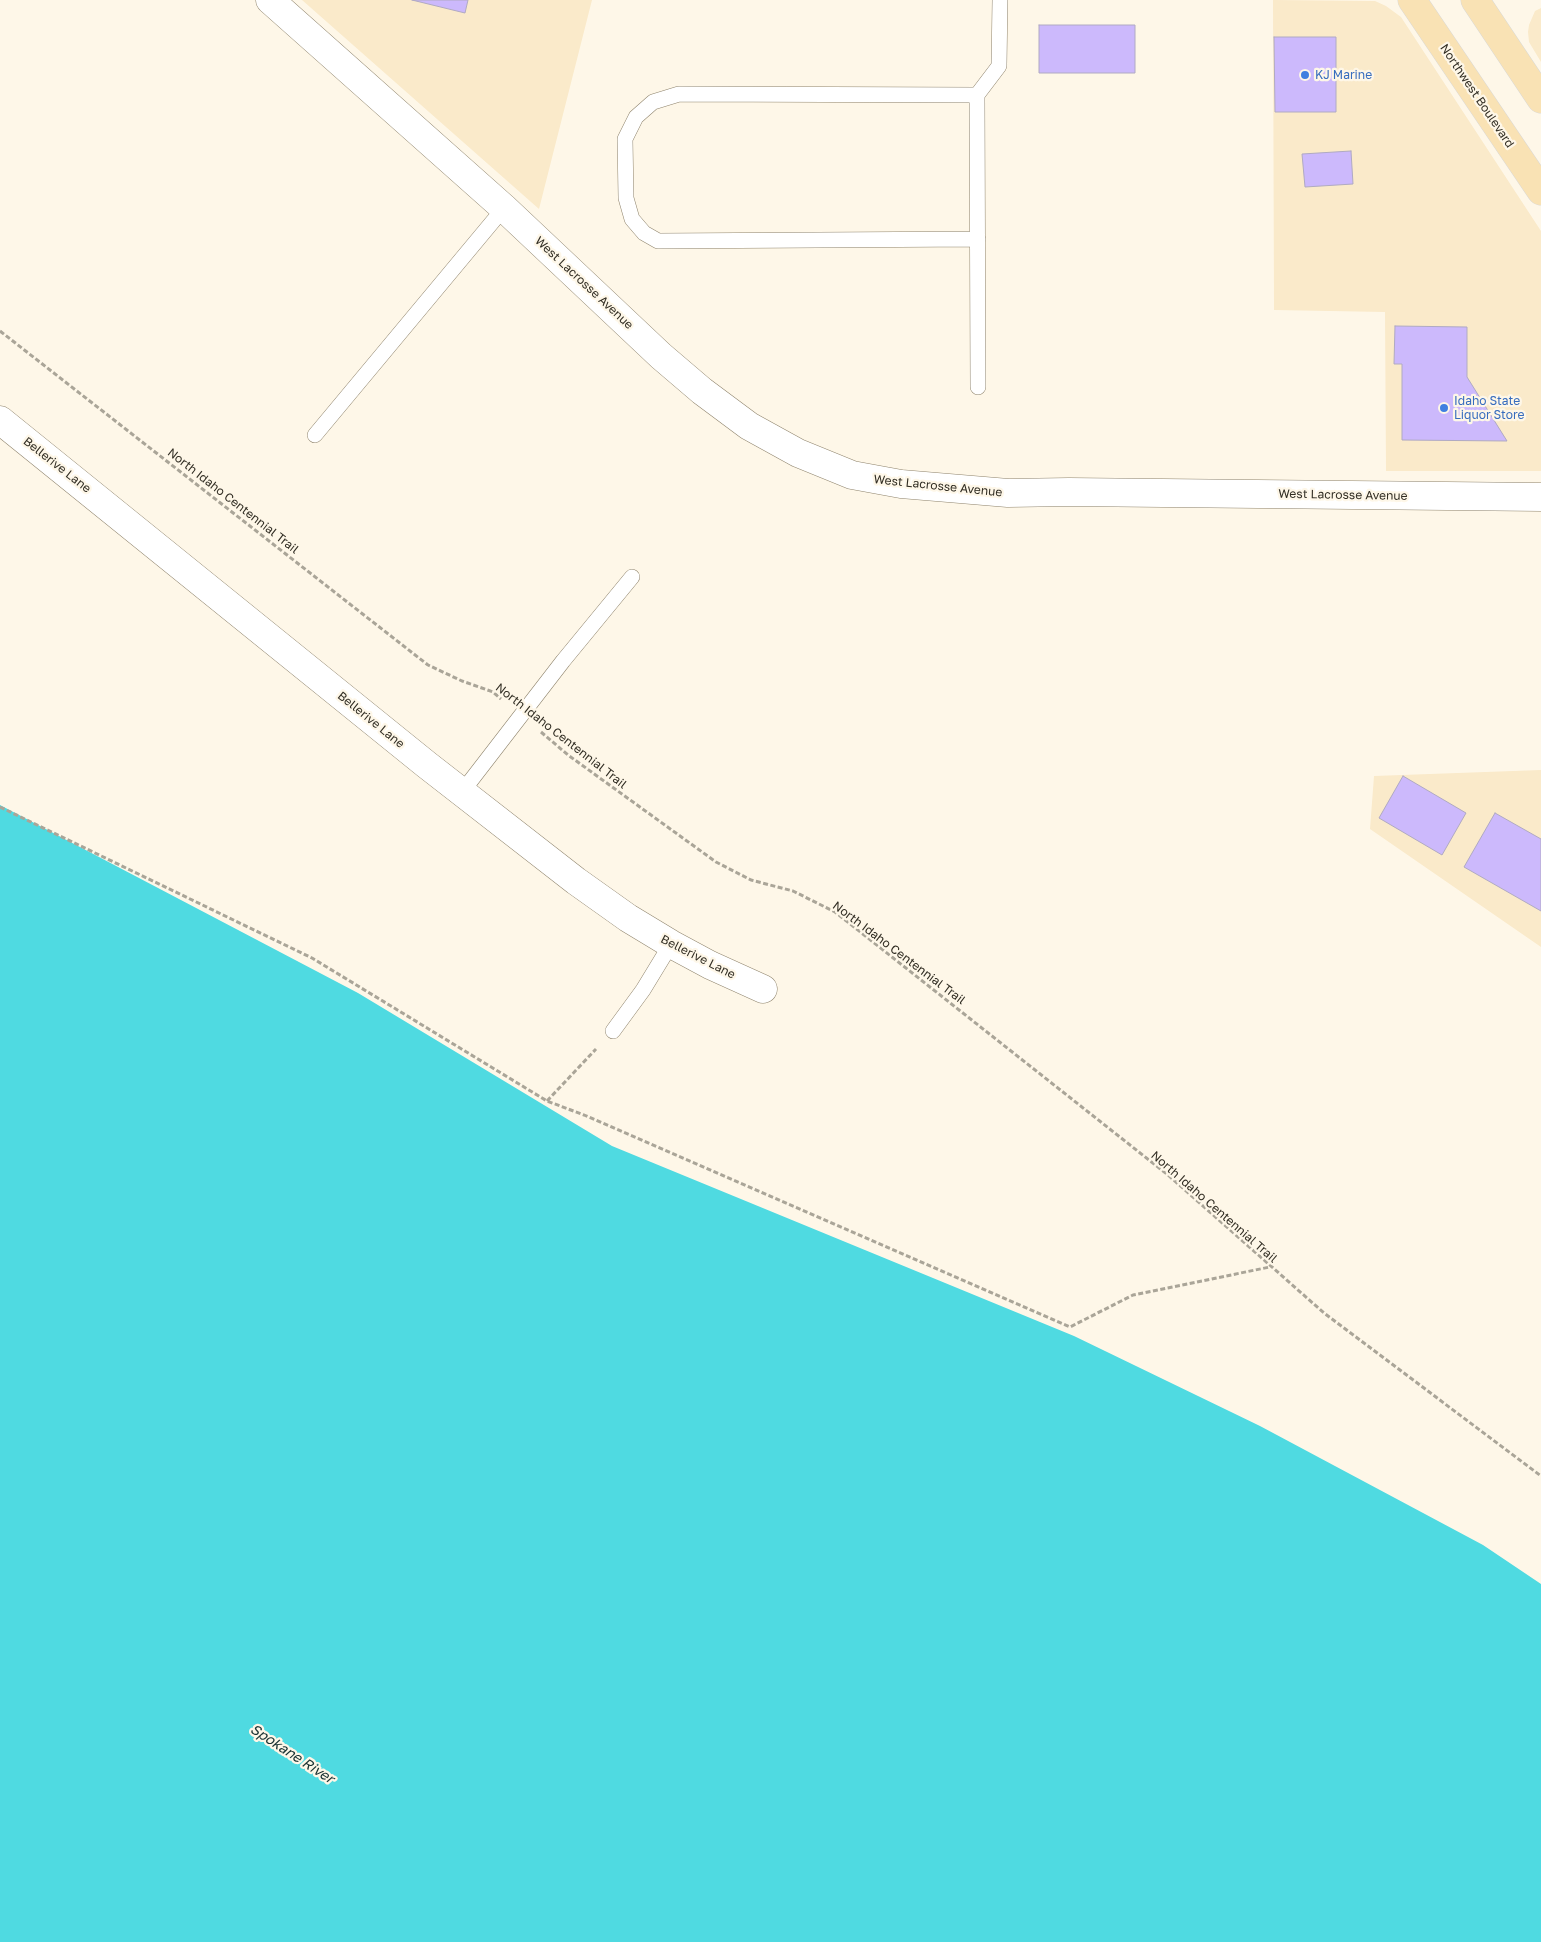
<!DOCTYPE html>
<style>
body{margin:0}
canvas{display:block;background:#fef7e8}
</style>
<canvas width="1541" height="1942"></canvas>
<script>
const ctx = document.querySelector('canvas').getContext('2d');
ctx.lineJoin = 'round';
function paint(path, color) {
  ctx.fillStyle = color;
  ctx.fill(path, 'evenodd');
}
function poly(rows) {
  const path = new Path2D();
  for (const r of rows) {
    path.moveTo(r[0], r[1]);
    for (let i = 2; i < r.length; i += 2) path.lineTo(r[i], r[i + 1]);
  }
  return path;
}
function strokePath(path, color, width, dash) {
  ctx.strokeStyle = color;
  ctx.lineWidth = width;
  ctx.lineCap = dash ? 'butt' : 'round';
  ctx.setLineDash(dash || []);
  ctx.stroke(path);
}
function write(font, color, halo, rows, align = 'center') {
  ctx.font = font + ' "Golos Text",sans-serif';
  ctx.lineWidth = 4.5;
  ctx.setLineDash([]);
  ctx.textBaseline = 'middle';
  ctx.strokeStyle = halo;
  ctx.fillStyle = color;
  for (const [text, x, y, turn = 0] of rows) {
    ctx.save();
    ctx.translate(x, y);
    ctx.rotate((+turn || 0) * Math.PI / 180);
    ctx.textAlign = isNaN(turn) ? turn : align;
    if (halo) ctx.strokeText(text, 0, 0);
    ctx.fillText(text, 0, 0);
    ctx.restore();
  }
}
const built = poly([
 [302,0,592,0,539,209],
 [1273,0,1375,1,1386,6,1401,17,1541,231,1541,471,1386,471,1385,312,1274,310],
 [1541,8,1541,62,1529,42,1528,32,1529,25,1535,11],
 [1541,770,1541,947,1370,829,1374,776]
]);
const water = poly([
 [0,805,358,993,612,1146,1074,1336,1260,1426,1483,1545,1541,1584,1541,1942,0,1942]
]);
const building = poly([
 [412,0,468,0,465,13,412,0],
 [1039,25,1135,25,1135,73,1039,73,1039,25],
 [1274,37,1336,37,1336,112,1275,112,1274,37],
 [1351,151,1353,184,1305,187,1302,154,1351,151],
 [1395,326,1467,327,1467,377,1507,441,1402,440,1402,364,1394,364,1395,326],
 [1403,776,1466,813,1442,855,1379,818,1403,776],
 [1495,813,1541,839,1541,911,1464,867,1495,813]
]);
const path = poly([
 [0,331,428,665,462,681,493,692,501,699],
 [541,732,568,755,716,862,751,880,793,891,835,912,1168,1175,1324,1313,1541,1476],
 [0,807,312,958,547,1101,584,1115,1070,1327,1133,1295,1270,1267],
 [547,1101,596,1049]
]);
const service = poly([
 [977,95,679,94,653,102,636,117,625,139,626,198,632,219,644,233,658,241,978,239],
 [978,387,977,95,999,66,1000,0],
 [315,435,504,208],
 [462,792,563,661,632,577],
 [613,1031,643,990,671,944]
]);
const minor = poly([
 [0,420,427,765,576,881,628,918,671,944,710,965,763,989]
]);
const tertiary = poly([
 [270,0,504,208,661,356,702,391,749,426,798,453,852,475,901,484,1008,493,1069,492,1541,497]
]);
const primary = poly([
 [1412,0,1541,191],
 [1475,0,1541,99]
]);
const markers = [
 [1305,75,5,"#3f7fe0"],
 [1444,408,5,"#3f7fe0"]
];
const shopNames = [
 ["KJ Marine",1315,75],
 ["Idaho State",1454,401],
 ["Liquor Store",1454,415]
];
const streetNames = [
 ["Northwest Boulevard",1477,96,56],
 ["West Lacrosse Avenue",584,283,43],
 ["Bellerive Lane",57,465,38],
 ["West Lacrosse Avenue",938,486,6],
 ["West Lacrosse Avenue",1343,495,1],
 ["North Idaho Centennial Trail",233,501,38],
 ["Bellerive Lane",371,720,39],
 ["North Idaho Centennial Trail",561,736,38],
 ["North Idaho Centennial Trail",899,953,37],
 ["Bellerive Lane",698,957,27],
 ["North Idaho Centennial Trail",1214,1207,41]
];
const waterNames = [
 ["Spokane River",292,1754,33]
];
paint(built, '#faeaca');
paint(water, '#4fdae1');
paint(building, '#ccb9fc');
strokePath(building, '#b0aac2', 1);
strokePath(service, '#8f846d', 16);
strokePath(minor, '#8f846d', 29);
strokePath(tertiary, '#8f846d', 29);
strokePath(primary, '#dad9d7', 29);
strokePath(path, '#aaa598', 3, [5, 2.5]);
strokePath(service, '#fff', 15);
strokePath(minor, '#fff', 28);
strokePath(tertiary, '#fff', 28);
strokePath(primary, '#f9e2b4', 28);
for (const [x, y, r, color] of markers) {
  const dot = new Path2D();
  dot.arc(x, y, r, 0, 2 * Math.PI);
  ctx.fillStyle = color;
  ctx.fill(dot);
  strokePath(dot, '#fef7e8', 2);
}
write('12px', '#366cbe', '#fef7e8', shopNames, 'left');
write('12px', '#312d23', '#fef7e8', streetNames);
write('italic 14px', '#1a3233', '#fef7e8', waterNames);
</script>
